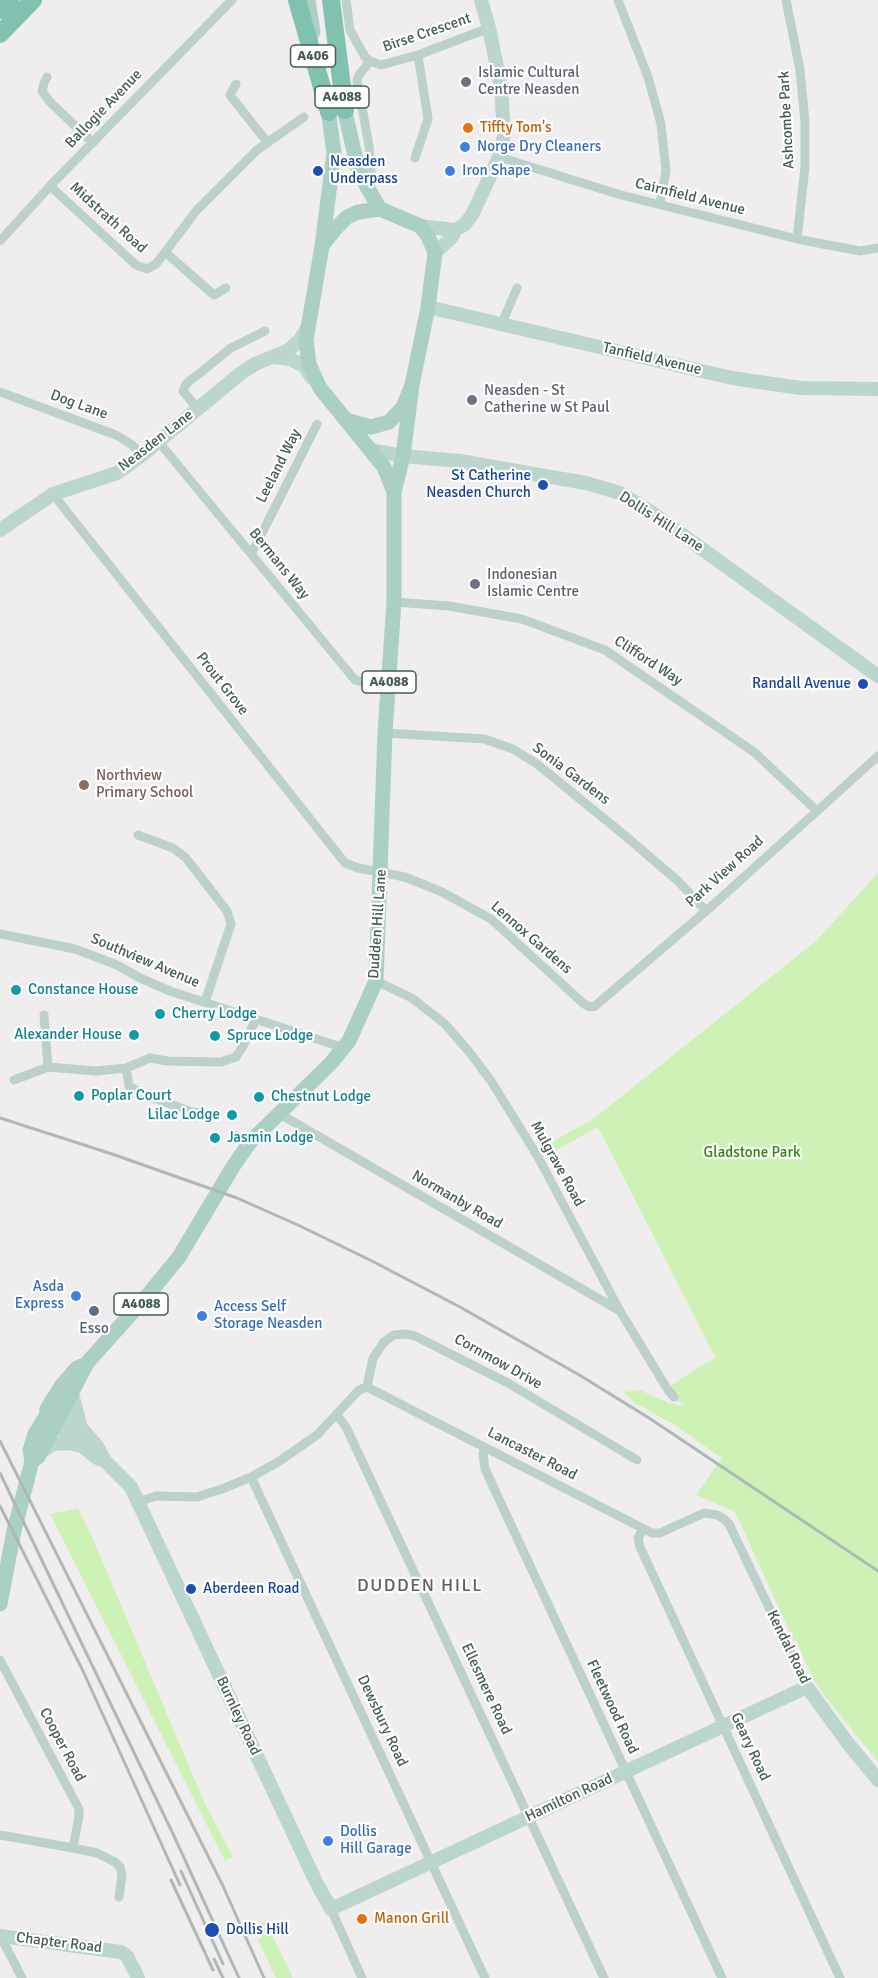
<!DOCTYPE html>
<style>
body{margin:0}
canvas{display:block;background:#f0edef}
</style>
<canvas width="878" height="1978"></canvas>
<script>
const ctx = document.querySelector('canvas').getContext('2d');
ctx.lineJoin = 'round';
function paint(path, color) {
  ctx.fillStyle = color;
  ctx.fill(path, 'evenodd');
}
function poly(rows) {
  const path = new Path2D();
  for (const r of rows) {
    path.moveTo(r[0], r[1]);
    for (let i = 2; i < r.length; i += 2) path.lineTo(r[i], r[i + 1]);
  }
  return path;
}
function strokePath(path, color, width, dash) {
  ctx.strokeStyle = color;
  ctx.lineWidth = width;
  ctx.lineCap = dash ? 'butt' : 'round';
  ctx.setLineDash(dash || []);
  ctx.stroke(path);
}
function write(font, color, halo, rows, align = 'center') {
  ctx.font = font + ' Signika,sans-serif';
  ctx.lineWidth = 4.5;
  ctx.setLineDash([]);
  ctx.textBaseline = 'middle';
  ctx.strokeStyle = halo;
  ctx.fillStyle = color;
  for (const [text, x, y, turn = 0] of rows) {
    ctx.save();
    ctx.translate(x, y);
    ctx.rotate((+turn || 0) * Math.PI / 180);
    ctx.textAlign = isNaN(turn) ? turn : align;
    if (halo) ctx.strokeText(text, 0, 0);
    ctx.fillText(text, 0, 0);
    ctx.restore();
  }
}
const green = poly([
 [878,873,878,1762,824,1695,811,1675,796,1641,793,1639,735,1512,696,1495,722,1458,673,1424,635,1403,624,1392,640,1390,669,1403,684,1406,673,1396,670,1386,715,1357,598,1127,548,1155,544,1147,597,1116,816,941],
 [78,1508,94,1541,205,1804,233,1857,225,1861,50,1514],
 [265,1921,293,1977,291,1978,276,1978,258,1940,262,1938,256,1926]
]);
const street = poly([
 [346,0,350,30,365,57,370,61,381,65,418,55,489,28],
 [618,0,648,77,661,124,666,171,660,204],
 [786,0,800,70,805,122,805,167,797,239],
 [370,61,359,75,357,80,369,146,371,171,370,189],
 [47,77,44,83,42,91,50,102,93,143],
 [236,84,230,95,267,142],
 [499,157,621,195,797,239,860,251,878,248],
 [415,158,428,119,418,55],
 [50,186,136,265,147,269,156,264,197,210,257,150,304,117],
 [0,241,50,186,232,0],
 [165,252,214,295,226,288],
 [501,325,517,288],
 [0,392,116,435,131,444,142,455],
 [198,409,183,391,186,384,231,348,265,331],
 [158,441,355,680,362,682,389,683],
 [53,494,345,863,358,868,405,877,442,892,491,919,584,1004,590,1007,595,1006,713,905,878,756],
 [252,553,317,424],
 [394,602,449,606,522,619,605,650,754,752,816,810],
 [385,733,484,739,513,749,537,764,623,834,678,881,705,910],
 [138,835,173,848,186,858,227,911,231,924,205,1002],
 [0,934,75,949,117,965,140,978,170,991,344,1048],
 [376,981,412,998,445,1024,471,1054,491,1081,538,1157,620,1311,668,1390,674,1397],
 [44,1015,48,1067],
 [126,1068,129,1086,143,1094,192,1112,205,1114],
 [14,1080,48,1067,96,1071,126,1068,150,1058,167,1061,221,1062,236,1057,243,1046,256,1019],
 [280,1114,620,1311],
 [367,1387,373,1358,384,1342,394,1335,405,1334,415,1336,508,1383,637,1460],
 [337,1415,346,1427,604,1978],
 [486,1448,483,1453,485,1469,722,1978],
 [251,1477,485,1978],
 [138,1502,156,1496,197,1497,222,1489,251,1477,278,1462,317,1435,359,1390,367,1387,652,1533,660,1533,704,1513,717,1515,724,1519,729,1524,807,1687],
 [643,1529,638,1538,640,1547,840,1978],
 [0,1660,79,1809,79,1816,73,1848,0,1835],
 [73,1848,97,1853,115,1862,120,1867,122,1875,119,1897],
 [331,1909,362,1978],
 [5,1937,4,1943,22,1978]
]);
const secondary = poly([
 [420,226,455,230],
 [435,253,452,237,455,230,464,225,472,215,499,157,504,135,501,87,489,28,481,0],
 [428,307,732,378,801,388,878,389],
 [274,357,290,359,304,366,312,378],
 [372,450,403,456,460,461,545,476,586,483,620,493,648,510,878,676],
 [0,530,53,494,117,473,142,455,241,373,255,364,289,350,300,340,307,328],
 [72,1394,81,1428],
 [50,1415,61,1415,81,1428,97,1446,104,1459],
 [48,1418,55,1426,76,1438,82,1446,97,1458,105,1461,131,1487,316,1882,331,1909,807,1687,847,1742,878,1780],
 [42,1451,53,1444,68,1443,82,1446],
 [0,1936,121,1952,127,1956,138,1978]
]);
const primary = poly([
 [308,0,313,32],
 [342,99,359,173,380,209],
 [327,102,334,153,322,246,306,340,309,364,320,388,384,467,394,492],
 [324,243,335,229,347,217,358,212,380,209,420,226,428,236,435,253,428,307,412,385,403,407,389,422,371,427,346,420],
 [32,1461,38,1457,87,1363,147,1296,179,1257,234,1165,251,1141,331,1063,349,1041,376,981,385,733,394,602,394,492,403,456,412,385],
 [0,1604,14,1531,32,1461,30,1450,35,1434,46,1416,47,1409,62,1385,77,1368,82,1366]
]);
const highway = poly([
 [297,0,329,112],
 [331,0,345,110],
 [0,10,10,0],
 [0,34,33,0]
]);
const rail = poly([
 [0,1118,112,1154,237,1198,300,1226,372,1261,460,1307,581,1376,649,1418,878,1571],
 [0,1441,223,1886,264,1978],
 [0,1473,174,1836,239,1978],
 [0,1506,83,1671,180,1885],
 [181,1871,223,1964],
 [171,1880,213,1970],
 [214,1959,223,1978]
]);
const markers = [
 [466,82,6,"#6b7280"],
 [468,128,6,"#e8710a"],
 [465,147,6,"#3f7fe0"],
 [318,171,6,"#1a4fb4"],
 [450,171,6,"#3f7fe0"],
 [472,400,6,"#6b7280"],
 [543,485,6,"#1a4fb4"],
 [475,584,6,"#6b7280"],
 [863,684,6,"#1a4fb4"],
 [84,785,6,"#8d6e63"],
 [16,990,6,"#0f9aa8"],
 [160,1014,6,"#0f9aa8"],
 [134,1035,6,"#0f9aa8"],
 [215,1036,6,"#0f9aa8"],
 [79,1096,6,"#0f9aa8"],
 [259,1097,6,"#0f9aa8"],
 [232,1115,6,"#0f9aa8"],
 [215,1138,6,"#0f9aa8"],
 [76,1296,6,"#3f7fe0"],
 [94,1311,6,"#5c6f8a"],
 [202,1316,6,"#3f7fe0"],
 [191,1589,6,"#1a4fb4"],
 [328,1841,6,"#3f7fe0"],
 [362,1919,6,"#e8710a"],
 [212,1930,8,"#1a4fb4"]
];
const shields = [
 [313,56,45],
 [342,97,54],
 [389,682,54],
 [141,1304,54]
];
const shieldNames = [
 ["A406",313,56],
 ["A4088",342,97],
 ["A4088",389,682],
 ["A4088",141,1304]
];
const streetNames = [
 ["Birse Crescent",427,33,-19],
 ["Ballogie Avenue",104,109,-46],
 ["Ashcombe Park",787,120,-93],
 ["Cairnfield Avenue",690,197,14],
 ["Midstrath Road",108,218,42],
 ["Tanfield Avenue",652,359,13],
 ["Dog Lane",79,405,20],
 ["Neasden Lane",156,441,-38],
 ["Leeland Way",279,466,-63],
 ["Dollis Hill Lane",661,522,33],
 ["Bermans Way",279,564,51],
 ["Clifford Way",648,661,33],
 ["Prout Grove",222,684,52],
 ["Sonia Gardens",571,774,37],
 ["Park View Road",725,872,-42],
 ["Dudden Hill Lane",378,924,-86],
 ["Lennox Gardens",531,938,41],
 ["Southview Avenue",145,961,23],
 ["Mulgrave Road",557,1164,61],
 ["Normanby Road",457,1200,30],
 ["Cornmow Drive",498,1362,29],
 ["Lancaster Road",532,1454,27],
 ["Kendal Road",788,1647,64],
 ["Ellesmere Road",486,1689,65],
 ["Fleetwood Road",612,1707,65],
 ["Burnley Road",238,1716,65],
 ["Dewsbury Road",382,1721,65],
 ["Cooper Road",62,1745,62],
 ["Geary Road",750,1747,65],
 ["Hamilton Road",569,1798,-25],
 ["Chapter Road",59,1943,7]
];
const worshipNames = [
 ["Islamic Cultural",478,73],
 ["Centre Neasden",478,90],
 ["Neasden - St",484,391],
 ["Catherine w St Paul",484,408],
 ["Indonesian",487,575],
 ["Islamic Centre",487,592]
];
const foodNames = [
 ["Tiffty Tom's",480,128],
 ["Manon Grill",374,1919]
];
const shopNames = [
 ["Norge Dry Cleaners",477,147],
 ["Iron Shape",462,171],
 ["Asda",64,1287,"right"],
 ["Express",64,1304,"right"],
 ["Access Self",214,1307],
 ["Storage Neasden",214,1324],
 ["Dollis",340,1832],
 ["Hill Garage",340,1849]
];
const transitNames = [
 ["Neasden",330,162],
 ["Underpass",330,179],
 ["St Catherine",531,476,"right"],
 ["Neasden Church",531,493,"right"],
 ["Randall Avenue",851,684,"right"],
 ["Aberdeen Road",203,1589],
 ["Dollis Hill",226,1930]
];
const educationNames = [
 ["Northview",96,776],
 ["Primary School",96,793]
];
const cultureNames = [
 ["Constance House",28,990],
 ["Cherry Lodge",172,1014],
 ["Alexander House",122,1035,"right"],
 ["Spruce Lodge",227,1036],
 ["Poplar Court",91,1096],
 ["Chestnut Lodge",271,1097],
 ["Lilac Lodge",220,1115,"right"],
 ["Jasmin Lodge",227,1138]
];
const parkNames = [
 ["Gladstone Park",752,1153]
];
const serviceNames = [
 ["Esso",94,1329]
];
const quarterNames = [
 ["DUDDEN HILL",420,1586]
];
paint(green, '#cef2b6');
strokePath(street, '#bcd1ca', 9);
strokePath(secondary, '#bbd6ce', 14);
strokePath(primary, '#aacfc4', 15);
strokePath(highway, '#80c1af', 18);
strokePath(rail, '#aeb8b6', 3);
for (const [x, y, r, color] of markers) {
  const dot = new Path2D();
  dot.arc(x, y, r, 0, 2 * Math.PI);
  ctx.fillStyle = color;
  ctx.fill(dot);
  strokePath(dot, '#fff', 2);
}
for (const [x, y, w] of shields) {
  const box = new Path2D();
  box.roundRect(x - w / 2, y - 11, w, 22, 4.5);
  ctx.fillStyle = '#fff';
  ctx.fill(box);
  strokePath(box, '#445c54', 1.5);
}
write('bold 14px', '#445c54', null, shieldNames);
write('15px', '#445c54', '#fff', streetNames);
write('15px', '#5b616d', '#fff', worshipNames, 'left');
write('15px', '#c56008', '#fff', foodNames, 'left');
write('15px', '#366cbe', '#fff', shopNames, 'left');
write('15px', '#164399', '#fff', transitNames, 'left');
write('15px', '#785e54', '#fff', educationNames, 'left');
write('15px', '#0d838f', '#fff', cultureNames, 'left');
write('15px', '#30830f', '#fff', parkNames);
write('15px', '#4e5e75', '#fff', serviceNames);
ctx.letterSpacing = '1.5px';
write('18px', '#596260', '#fff', quarterNames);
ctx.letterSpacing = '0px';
</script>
